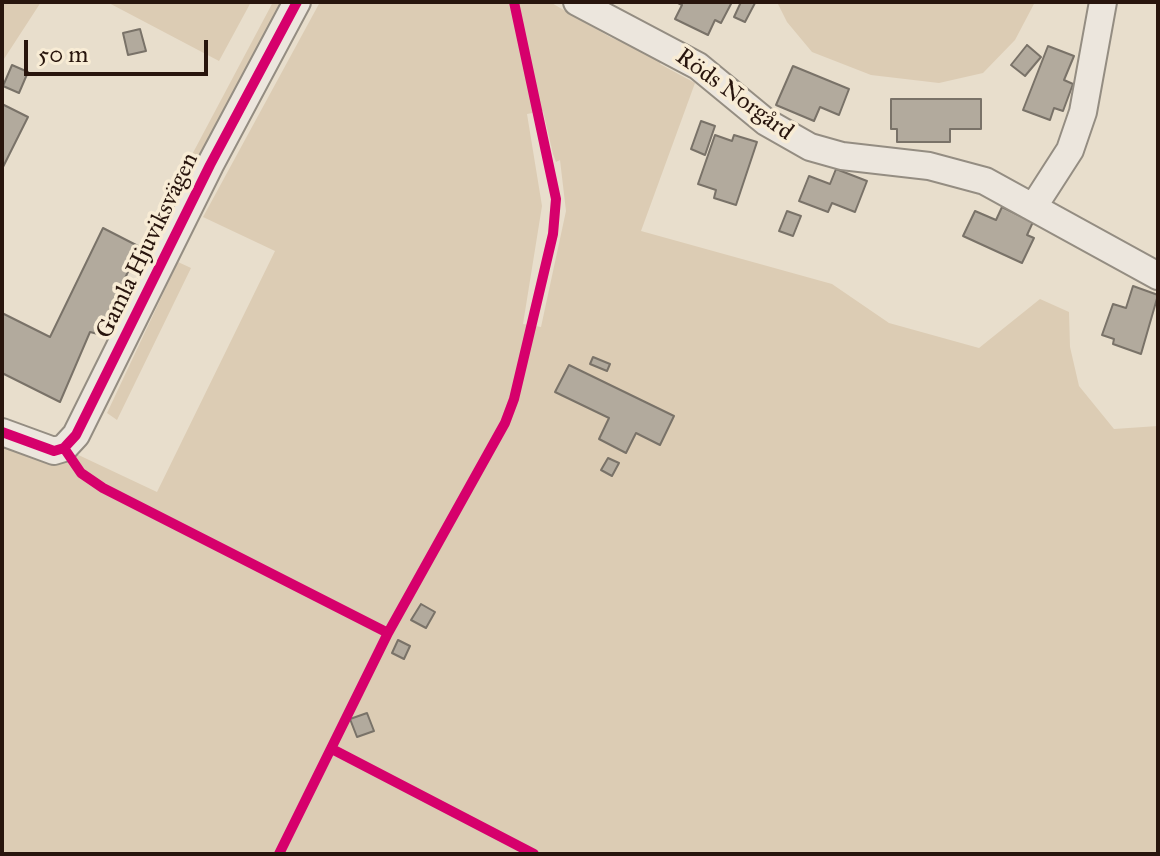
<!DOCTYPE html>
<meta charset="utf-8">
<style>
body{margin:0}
#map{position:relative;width:1160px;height:856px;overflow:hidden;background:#e8decc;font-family:"IM FELL Great Primer",serif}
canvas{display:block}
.frame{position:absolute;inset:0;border:4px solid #28150d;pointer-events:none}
.scale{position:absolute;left:24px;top:40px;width:184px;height:36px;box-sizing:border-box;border:4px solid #28150d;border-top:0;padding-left:10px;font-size:24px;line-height:28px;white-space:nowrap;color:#28150d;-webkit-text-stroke:6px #f8ecd5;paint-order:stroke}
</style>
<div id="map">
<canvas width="1160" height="856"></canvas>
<div class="frame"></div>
<div class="scale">50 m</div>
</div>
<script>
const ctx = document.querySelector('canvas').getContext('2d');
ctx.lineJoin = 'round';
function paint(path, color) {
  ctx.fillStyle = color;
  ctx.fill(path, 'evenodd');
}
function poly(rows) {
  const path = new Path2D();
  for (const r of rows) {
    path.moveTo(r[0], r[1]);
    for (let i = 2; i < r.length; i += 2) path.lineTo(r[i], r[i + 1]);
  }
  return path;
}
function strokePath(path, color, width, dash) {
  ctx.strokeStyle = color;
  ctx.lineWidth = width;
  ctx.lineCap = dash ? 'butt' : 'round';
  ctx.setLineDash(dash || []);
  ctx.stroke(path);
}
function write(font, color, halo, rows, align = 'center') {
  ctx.font = font + ' "IM FELL Great Primer",serif';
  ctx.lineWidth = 7;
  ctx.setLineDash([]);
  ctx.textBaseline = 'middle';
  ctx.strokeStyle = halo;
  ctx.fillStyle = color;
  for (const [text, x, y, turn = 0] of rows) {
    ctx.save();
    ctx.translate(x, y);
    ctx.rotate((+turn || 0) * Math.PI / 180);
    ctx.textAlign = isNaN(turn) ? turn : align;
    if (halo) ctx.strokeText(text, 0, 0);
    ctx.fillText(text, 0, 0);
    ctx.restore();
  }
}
const green = poly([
 [2,2,41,2,2,62],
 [107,2,251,2,219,61],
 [273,2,283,2,171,217,161,213],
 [320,2,550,2,610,37,662,60,660,64,695,83,641,231,832,284,889,323,979,348,1040,299,1069,312,1070,347,1079,386,1114,429,1158,426,1158,854,2,854,2,419,157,492,275,251,203,217],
 [543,111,553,154,556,162,560,160,566,211,541,327,523,324,542,206,527,114],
 [777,2,1035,2,1015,40,983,73,939,83,871,75,812,52,787,22],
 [178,262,191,268,117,420,107,413]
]);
const building = poly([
 [676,2,732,2,721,23,715,20,708,35,675,19,682,5,676,2],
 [741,2,755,3,745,22,734,17,741,2],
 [140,29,146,51,128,55,123,33,140,29],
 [1027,45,1041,57,1025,76,1011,65,1027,45],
 [1048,46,1074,56,1064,80,1073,84,1063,111,1054,108,1050,120,1023,110,1048,46],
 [12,65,28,72,19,93,3,86,12,65],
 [793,66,849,89,839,115,820,107,814,121,776,105,793,66],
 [891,99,981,99,981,129,950,129,950,142,897,142,897,129,891,129,891,99],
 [2,104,28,117,2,169,2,104],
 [701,121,715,126,705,155,691,149,701,121],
 [715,135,732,141,734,135,757,142,736,205,714,198,716,190,698,184,715,135],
 [836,169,867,181,855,212,832,203,828,212,799,201,809,176,830,184,836,169],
 [1002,207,1033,222,1027,235,1034,238,1022,263,963,236,975,211,996,220,1002,207],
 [787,211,801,216,793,236,779,231,787,211],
 [103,228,140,247,98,334,90,332,60,402,2,373,2,313,50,337,103,228],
 [1133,286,1158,295,1141,354,1113,344,1114,339,1102,335,1113,304,1126,308,1133,286],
 [593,357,610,364,607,371,590,364,593,357],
 [569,365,674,416,660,445,636,433,626,453,599,439,609,418,555,392,569,365],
 [608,458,619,463,612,476,601,470,608,458],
 [421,604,435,612,426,628,411,620,421,604],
 [398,640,410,646,404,659,392,653,398,640],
 [367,713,374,731,357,737,350,719,367,713]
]);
const minor = poly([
 [577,2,698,66,766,122,810,147,842,156,929,166,985,181,1158,276],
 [1034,206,1070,150,1083,112,1103,2],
 [2,432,54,451,64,448,76,435,210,165,297,2]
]);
const cycleway = poly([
 [2,432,54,451,64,448,76,435,210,165,297,2],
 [64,448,81,473,103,488,388,633,505,423,514,399,553,234,556,199,514,2],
 [332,749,534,854],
 [279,854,388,633]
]);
const streetNames = [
 ["Röds Norgård",734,95,36],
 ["Gamla Hjuviksvägen",148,246,-64]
];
paint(green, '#dcccb4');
paint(building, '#b2aa9d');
strokePath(building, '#797268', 2);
strokePath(minor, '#948d82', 30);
strokePath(minor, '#ece6dd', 26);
strokePath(cycleway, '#d6006c', 10);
write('24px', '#28150d', '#f8ecd5', streetNames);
</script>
